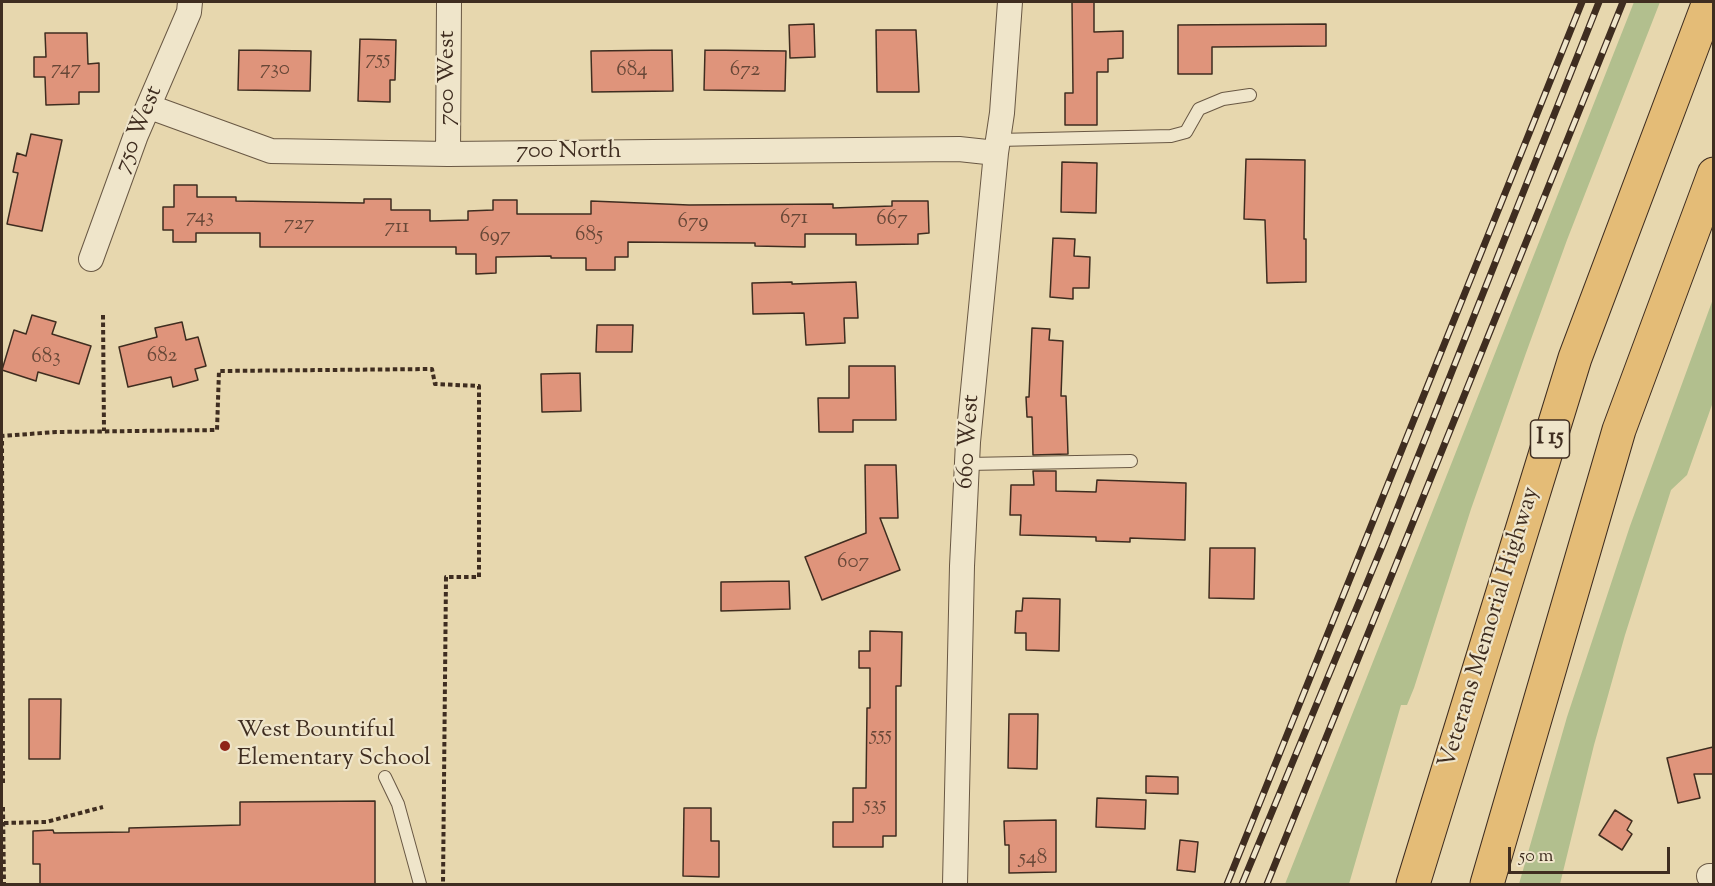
<!DOCTYPE html>
<style>
body{margin:0}
#map{position:relative;width:1715px;height:886px;overflow:hidden;background:#e7d7ae;font-family:"Sorts Mill Goudy",serif}
canvas{display:block}
.frame{position:absolute;inset:0;border:3px solid #3f2d20;pointer-events:none}
.scale{position:absolute;left:1508px;top:847px;width:162px;height:27px;box-sizing:border-box;border:3px solid #3f2d20;border-top:0;padding-left:8px;font-size:18px;line-height:21px;white-space:nowrap;color:#3f2d20;-webkit-text-stroke:4px #efe5ca;paint-order:stroke}
</style>
<div id="map">
<canvas width="1715" height="886"></canvas>
<div class="frame"></div>
<div class="scale">50 m</div>
</div>
<script>
const ctx = document.querySelector('canvas').getContext('2d');
ctx.lineJoin = 'round';
function paint(path, color) {
  ctx.fillStyle = color;
  ctx.fill(path, 'evenodd');
}
function poly(rows) {
  const path = new Path2D();
  for (const r of rows) {
    path.moveTo(r[0], r[1]);
    for (let i = 2; i < r.length; i += 2) path.lineTo(r[i], r[i + 1]);
  }
  return path;
}
function strokePath(path, color, width, dash) {
  ctx.strokeStyle = color;
  ctx.lineWidth = width;
  ctx.lineCap = dash ? 'butt' : 'round';
  ctx.setLineDash(dash || []);
  ctx.stroke(path);
}
function write(font, color, halo, rows, align = 'center') {
  ctx.font = font + ' "Sorts Mill Goudy",serif';
  ctx.lineWidth = 4.5;
  ctx.setLineDash([]);
  ctx.textBaseline = 'middle';
  ctx.strokeStyle = halo;
  ctx.fillStyle = color;
  for (const [text, x, y, turn = 0] of rows) {
    ctx.save();
    ctx.translate(x, y);
    ctx.rotate((+turn || 0) * Math.PI / 180);
    ctx.textAlign = isNaN(turn) ? turn : align;
    if (halo) ctx.strokeText(text, 0, 0);
    ctx.fillText(text, 0, 0);
    ctx.restore();
  }
}
const green = poly([
 [1634,2,1660,2,1567,240,1526,353,1471,509,1414,688,1407,705,1401,705,1349,884,1285,884],
 [1713,299,1713,402,1687,475,1671,490,1625,635,1594,745,1560,884,1519,884,1567,717,1630,526]
]);
const building = poly([
 [1072,2,1094,2,1094,32,1123,31,1123,58,1108,59,1108,72,1097,72,1097,125,1065,125,1065,93,1073,93,1072,2],
 [814,24,815,57,790,58,789,25,814,24],
 [1326,24,1326,46,1212,47,1212,74,1178,74,1178,25,1326,24],
 [876,30,916,30,919,92,877,92,876,30],
 [45,33,87,33,88,64,99,63,99,92,79,92,79,104,46,105,45,77,34,77,34,57,46,57,45,33],
 [360,39,396,40,395,80,390,80,390,102,358,101,360,39],
 [239,50,311,51,310,91,238,90,239,50],
 [672,50,673,91,592,92,591,51,672,50],
 [705,50,786,51,785,91,704,90,705,50],
 [31,134,62,140,42,231,7,224,18,173,13,172,17,153,26,156,31,134],
 [1246,159,1305,160,1304,239,1306,239,1306,282,1267,283,1265,220,1244,219,1246,159],
 [1062,162,1097,163,1096,213,1061,212,1062,162],
 [174,185,197,185,197,197,236,197,236,201,364,203,364,199,391,199,391,210,430,210,430,221,468,220,468,211,493,210,493,200,517,200,517,214,591,214,591,201,689,205,833,204,833,208,892,206,892,201,928,201,929,233,918,234,918,244,856,245,856,234,805,234,805,247,755,246,755,243,628,242,628,257,615,257,615,270,586,270,586,258,551,258,551,256,496,257,496,273,476,274,476,254,456,254,456,247,260,247,260,233,196,233,196,242,173,242,173,230,163,230,163,207,174,207,174,185],
 [1053,238,1075,239,1074,256,1090,257,1089,288,1073,288,1073,299,1050,297,1053,238],
 [792,282,792,284,856,282,858,318,844,318,845,343,806,345,804,313,753,314,752,283,792,282],
 [32,315,56,322,52,334,91,346,79,384,38,372,36,381,2,370,14,330,26,334,32,315],
 [182,322,186,340,198,337,206,366,195,369,198,380,173,387,171,377,128,387,119,347,157,337,155,328,182,322],
 [597,325,633,325,632,352,596,352,597,325],
 [1032,328,1050,329,1049,340,1063,341,1061,396,1066,396,1068,454,1033,455,1032,417,1027,417,1026,397,1029,397,1032,328],
 [849,366,895,366,896,420,853,420,853,432,819,432,818,398,849,398,849,366],
 [580,373,581,411,542,412,541,374,580,373],
 [865,465,896,465,898,518,880,518,900,570,822,600,805,557,866,533,865,465],
 [1033,471,1056,471,1056,491,1096,492,1097,480,1186,483,1185,540,1130,538,1130,542,1096,541,1096,537,1020,535,1021,515,1010,515,1011,485,1034,485,1033,471],
 [1210,548,1255,548,1254,599,1209,598,1210,548],
 [789,581,790,609,721,611,721,582,789,581],
 [1023,598,1060,599,1059,651,1026,650,1026,633,1015,633,1016,611,1022,611,1023,598],
 [870,631,902,632,901,686,896,686,896,836,883,836,883,847,833,847,833,822,853,822,853,788,866,788,867,708,870,708,870,668,859,668,859,651,870,651,870,631],
 [29,699,61,699,60,759,29,759,29,699],
 [1009,714,1038,714,1037,769,1008,768,1009,714],
 [1713,747,1713,774,1694,774,1700,798,1678,803,1667,758,1713,747],
 [1146,776,1178,777,1178,794,1146,793,1146,776],
 [1097,798,1146,800,1145,829,1096,827,1097,798],
 [375,801,375,885,40,885,40,864,33,864,33,831,53,830,54,833,129,832,129,828,240,825,240,802,375,801],
 [684,808,711,808,711,841,719,841,719,877,683,876,684,808],
 [1615,810,1632,821,1627,830,1632,834,1622,850,1599,835,1615,810],
 [1056,820,1056,872,1009,873,1009,845,1005,845,1004,821,1056,820],
 [1180,840,1198,842,1195,872,1177,870,1180,840]
]);
const path = poly([
 [103,315,104,431],
 [3,783,2,436,56,432,217,430,219,371,432,369,435,384,479,386,479,577,446,577,443,884],
 [3,807,4,884],
 [4,823,46,822,103,807]
]);
const service = poly([
 [998,140,1171,136,1186,132,1199,109,1223,99,1250,95],
 [967,464,1131,461],
 [385,777,398,804,420,884]
]);
const minor = poly([
 [150,107,271,151,448,154,959,149,996,153],
 [448,154,449,2],
 [91,259,136,135,189,12,190,2],
 [1709,876,1714,876],
 [955,884,962,566,968,442,996,153,1002,113,1010,2]
]);
const motorway = poly([
 [1413,884,1575,358,1709,2],
 [1487,884,1619,430,1714,174]
]);
const rail = poly([
 [1227,884,1582,2],
 [1242,884,1384,542,1599,2],
 [1267,884,1623,2]
]);
const markers = [
 [225,746,6,"#8f2418"]
];
const numberNames = [
 ["755",378,60],
 ["747",66,70],
 ["730",275,70],
 ["684",632,71],
 ["672",745,71],
 ["743",200,218],
 ["671",794,219],
 ["667",892,220],
 ["679",693,223],
 ["727",299,225],
 ["711",397,228],
 ["685",589,236],
 ["697",495,237],
 ["682",162,357],
 ["683",46,358],
 ["607",853,563],
 ["555",881,736],
 ["535",875,806],
 ["548",1033,859]
];
const shields = [
 [1550,439,39]
];
const shieldNames = [
 ["I 15",1550,439]
];
const streetNames = [
 ["700 West",449,78,-90],
 ["750 West",140,130,-68],
 ["700 North",569,153],
 ["660 West",970,442,-86],
 ["Veterans Memorial Highway",1491,628,-73]
];
const poiNames = [
 ["West Bountiful",237,732],
 ["Elementary School",237,760]
];
paint(green, '#b2bf8e');
paint(building, '#df947b');
strokePath(building, '#3f2d20', 1.5);
strokePath(service, '#695844', 14);
strokePath(minor, '#695844', 26);
strokePath(motorway, '#3f2d20', 35);
strokePath(path, '#3f2d20', 4, [4.5, 3]);
strokePath(service, '#efe5ca', 12);
strokePath(minor, '#efe5ca', 24);
strokePath(motorway, '#e4bc77', 33);
strokePath(rail, '#3f2d20', 7);
strokePath(rail, '#efe5ca', 4.5, [14]);
for (const [x, y, r, color] of markers) {
  const dot = new Path2D();
  dot.arc(x, y, r, 0, 2 * Math.PI);
  ctx.fillStyle = color;
  ctx.fill(dot);
  strokePath(dot, '#efe5ca', 2);
}
write('21px', '#674737', null, numberNames);
for (const [x, y, w] of shields) {
  const box = new Path2D();
  box.roundRect(x - w / 2, y - 19, w, 38, 4.5);
  ctx.fillStyle = '#efe5ca';
  ctx.fill(box);
  strokePath(box, '#3f2d20', 1.5);
}
write('bold 22px', '#3f2d20', null, shieldNames);
write('24px', '#3f2d20', '#efe5ca', streetNames);
write('24px', '#3f2d20', '#efe5ca', poiNames, 'left');
</script>
